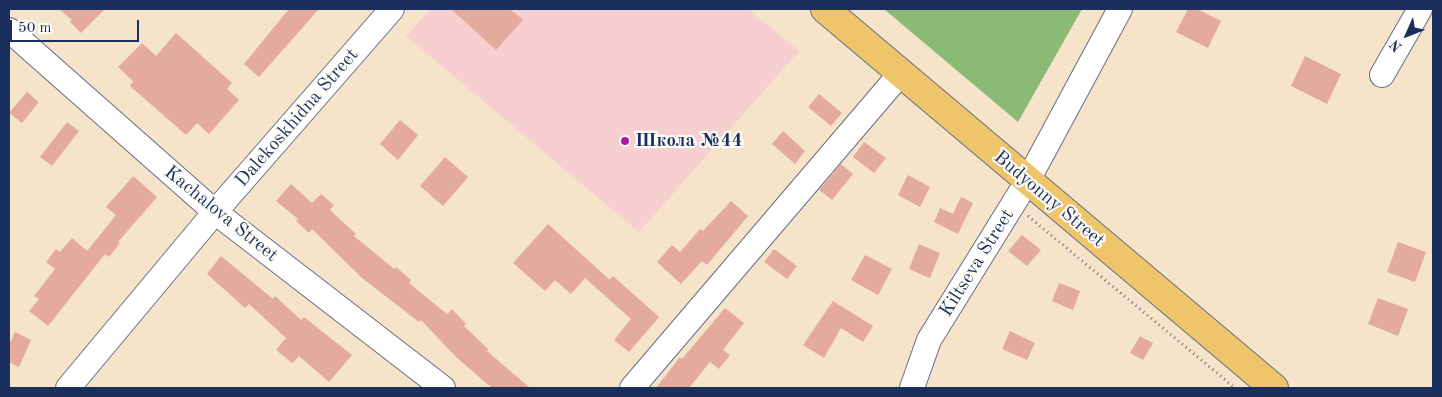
<!DOCTYPE html>
<meta charset="utf-8">
<style>
body{margin:0}
#map{position:relative;width:1442px;height:397px;overflow:hidden;background:#f5e3ca;font-family:"Old Standard TT",serif}
canvas{display:block}
.frame{position:absolute;inset:0;border:10px solid #1b2f5e;pointer-events:none}
.north{position:absolute;left:1382px;top:10px;width:50px;height:50px;-webkit-text-stroke:4px #fdfcf7;paint-order:stroke;rotate:226deg;font-size:14px;font-weight:700;line-height:20px;text-align:center;color:#1b2f5e}
.north::after{content:'';display:block;margin:auto;width:18px;height:22px;background:#1b2f5e;clip-path:polygon(50% 0,100% 100%,50% 72%,0 100%)}
.scale{position:absolute;left:10px;top:20px;width:129px;height:22px;box-sizing:border-box;border:2px solid #1b2f5e;border-top:0;padding-left:6px;font-size:15px;line-height:18px;white-space:nowrap;color:#1b2f5e;-webkit-text-stroke:4px #fdfcf7;paint-order:stroke}
</style>
<div id="map">
<canvas width="1442" height="397"></canvas>
<div class="frame"></div>
<div class="north">N</div>
<div class="scale">50 m</div>
</div>
<script>
const ctx = document.querySelector('canvas').getContext('2d');
ctx.lineJoin = 'round';
function paint(path, color) {
  ctx.fillStyle = color;
  ctx.fill(path, 'evenodd');
}
function poly(rows) {
  const path = new Path2D();
  for (const r of rows) {
    path.moveTo(r[0], r[1]);
    for (let i = 2; i < r.length; i += 2) path.lineTo(r[i], r[i + 1]);
  }
  return path;
}
function strokePath(path, color, width, dash) {
  ctx.strokeStyle = color;
  ctx.lineWidth = width;
  ctx.lineCap = dash ? 'butt' : 'round';
  ctx.setLineDash(dash || []);
  ctx.stroke(path);
}
function write(font, color, halo, rows, align = 'center') {
  ctx.font = font + ' "Old Standard TT",serif';
  ctx.lineWidth = 4.5;
  ctx.setLineDash([]);
  ctx.textBaseline = 'middle';
  ctx.strokeStyle = halo;
  ctx.fillStyle = color;
  for (const [text, x, y, turn = 0] of rows) {
    ctx.save();
    ctx.translate(x, y);
    ctx.rotate((+turn || 0) * Math.PI / 180);
    ctx.textAlign = isNaN(turn) ? turn : align;
    if (halo) ctx.strokeText(text, 0, 0);
    ctx.fillText(text, 0, 0);
    ctx.restore();
  }
}
const built = poly([
 [431,9,748,9,799,51,639,232,406,36]
]);
const forest = poly([
 [884,9,1082,9,1018,122]
]);
const building = poly([
 [59,9,105,9,81,33,70,22,72,20],
 [289,9,319,9,259,77,244,64],
 [451,9,510,9,523,20,496,50],
 [1188,9,1197,9,1221,21,1208,48,1176,32],
 [176,33,232,83,227,89,239,100,209,134,197,123,186,135,130,86,133,81,118,67,142,43,156,56],
 [1305,56,1341,74,1327,104,1291,86],
 [27,92,39,102,22,123,9,113],
 [819,94,842,113,831,126,808,107],
 [400,120,418,135,398,160,380,144],
 [67,122,79,131,52,166,40,157],
 [783,131,805,151,795,164,772,144],
 [864,142,886,158,874,173,853,157],
 [445,157,468,177,443,206,420,186],
 [841,164,853,174,832,200,819,190],
 [908,175,930,187,920,207,898,195],
 [133,176,157,197,118,242,120,243,109,257,105,254,48,326,29,311,39,299,34,296,55,269,46,262,56,249,60,252,72,238,87,251,116,215,106,207],
 [291,184,312,203,321,194,334,205,330,210,356,234,354,236,394,269,396,267,411,280,409,283,447,314,452,309,466,324,464,326,488,349,487,351,530,388,492,388,456,357,421,320,419,322,362,278,312,229,309,233,296,221,298,219,276,201],
 [961,197,973,203,958,234,934,222,940,208,953,214],
 [731,201,748,216,707,265,702,261,681,284,657,262,672,245,680,252,700,229,703,231],
 [548,224,610,280,613,276,659,317,629,352,614,340,631,319,585,278,571,294,555,280,545,291,513,263],
 [1022,235,1041,250,1027,266,1008,251],
 [1398,242,1426,252,1415,282,1387,272],
 [919,244,940,253,930,278,909,269],
 [774,249,797,266,787,279,764,262],
 [865,255,892,269,878,295,851,280],
 [221,256,273,299,275,296,301,320,304,317,352,355,329,382,299,356,292,363,276,350,286,338,249,304,245,308,207,274],
 [1059,283,1080,291,1073,310,1052,301],
 [1378,298,1408,309,1398,336,1368,324],
 [833,301,873,326,863,342,841,328,824,358,803,345],
 [725,308,744,323,723,350,730,355,719,369,710,362,689,388,656,388,680,357,682,359],
 [1010,331,1035,343,1027,360,1002,349],
 [15,332,31,340,19,367,9,362,9,345],
 [1140,336,1153,343,1143,360,1130,353]
]);
const path = poly([
 [1028,216,1235,388]
]);
const minor = poly([
 [9,30,215,212,443,388],
 [1382,75,1420,9],
 [68,388,215,212,392,9],
 [632,388,901,73],
 [912,388,929,340,1028,180,1120,9]
]);
const major = poly([
 [825,9,1274,388]
]);
const markers = [
 [625,141,5,"#b5179e"]
];
const streetNames = [
 ["Dalekoskhidna Street",297,118,-49],
 ["Budyonny Street",1049,199,40],
 ["Kachalova Street",221,214,39],
 ["Kiltseva Street",977,263,-58]
];
const poiNames = [
 ["Школа №44",635,141]
];
paint(built, '#f7cfd0');
paint(forest, '#8aba73');
paint(building, '#e5aa9e');
strokePath(minor, '#676e84', 26);
strokePath(major, '#676e84', 30);
strokePath(path, '#676e84', 3, [1, 4]);
strokePath(minor, '#fff', 24);
strokePath(major, '#eec569', 28);
for (const [x, y, r, color] of markers) {
  const dot = new Path2D();
  dot.arc(x, y, r, 0, 2 * Math.PI);
  ctx.fillStyle = color;
  ctx.fill(dot);
  strokePath(dot, '#fdfcf7', 2);
}
write('19px', '#1b2f5e', '#fdfcf7', streetNames);
write('bold 19px', '#1b2f5e', '#fdfcf7', poiNames, 'left');
</script>
